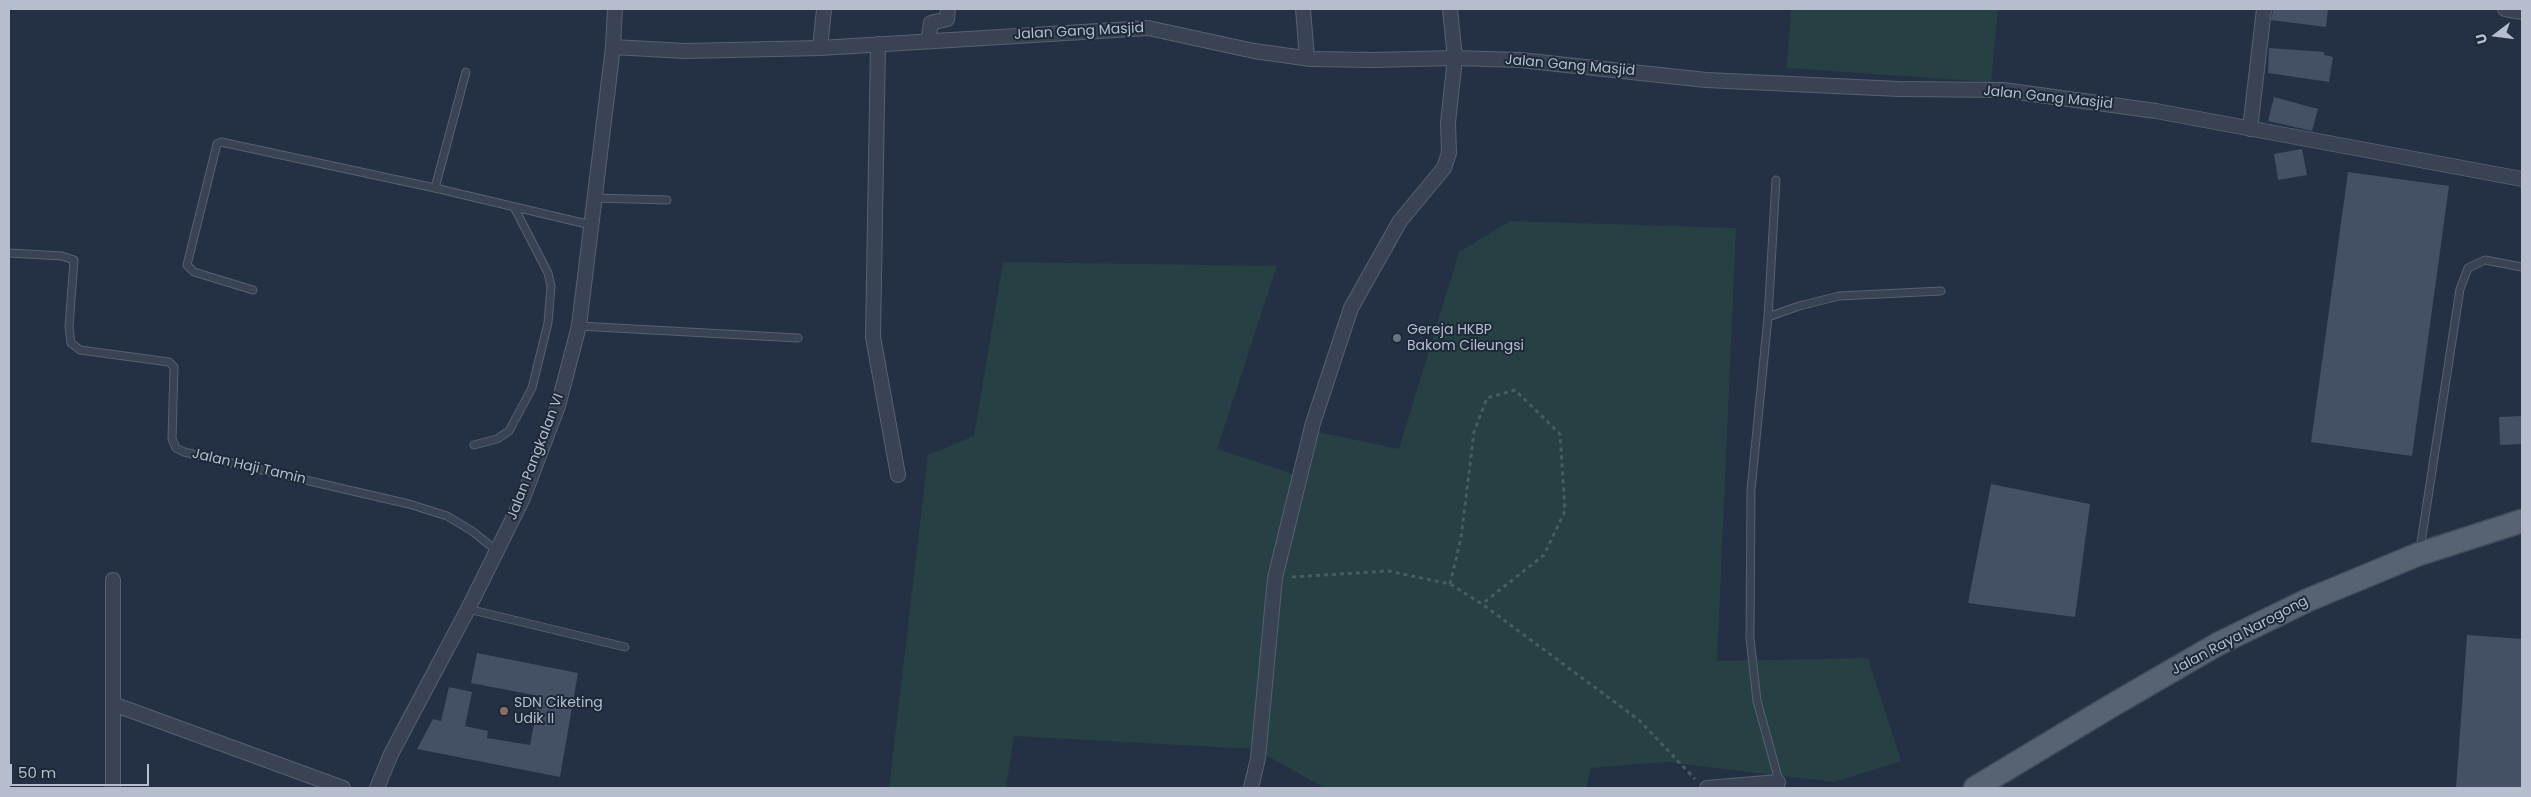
<!DOCTYPE html>
<style>
body{margin:0}
#map{position:relative;width:2531px;height:797px;overflow:hidden;background:#243144;font-family:Poppins,sans-serif}
canvas{display:block}
.frame{position:absolute;inset:0;border:10px solid #b6becd;pointer-events:none}
.north{position:absolute;left:2471px;top:10px;width:50px;height:50px;-webkit-text-stroke:4px #1d2838;paint-order:stroke;rotate:255deg;font-size:14px;font-weight:700;line-height:20px;text-align:center;color:#b6becd}
.north::after{content:'';display:block;margin:auto;width:18px;height:22px;background:#b6becd;clip-path:polygon(50% 0,100% 100%,50% 72%,0 100%)}
.scale{position:absolute;left:10px;top:764px;width:139px;height:22px;box-sizing:border-box;border:2px solid #b6becd;border-top:0;padding-left:6px;font-size:15px;line-height:18px;white-space:nowrap;color:#b6becd;-webkit-text-stroke:4px #1d2838;paint-order:stroke}
</style>
<div id="map">
<canvas width="2531" height="797"></canvas>
<div class="frame"></div>
<div class="north">U</div>
<div class="scale">50 m</div>
</div>
<script>
const ctx = document.querySelector('canvas').getContext('2d');
ctx.lineJoin = 'round';
function paint(path, color) {
  ctx.fillStyle = color;
  ctx.fill(path, 'evenodd');
}
function poly(rows) {
  const path = new Path2D();
  for (const r of rows) {
    path.moveTo(r[0], r[1]);
    for (let i = 2; i < r.length; i += 2) path.lineTo(r[i], r[i + 1]);
  }
  return path;
}
function strokePath(path, color, width, dash) {
  ctx.strokeStyle = color;
  ctx.lineWidth = width;
  ctx.lineCap = dash ? 'butt' : 'round';
  ctx.setLineDash(dash || []);
  ctx.stroke(path);
}
function write(font, color, halo, rows, align = 'center') {
  ctx.font = font + ' Poppins,sans-serif';
  ctx.lineWidth = 4;
  ctx.setLineDash([]);
  ctx.textBaseline = 'middle';
  ctx.strokeStyle = halo;
  ctx.fillStyle = color;
  for (const [text, x, y, turn = 0] of rows) {
    ctx.save();
    ctx.translate(x, y);
    ctx.rotate((+turn || 0) * Math.PI / 180);
    ctx.textAlign = isNaN(turn) ? turn : align;
    if (halo) ctx.strokeText(text, 0, 0);
    ctx.fillText(text, 0, 0);
    ctx.restore();
  }
}
const green = poly([
 [1791,9,1998,9,1991,82,1787,68],
 [1510,221,1736,228,1717,661,1868,658,1901,761,1834,782,1665,762,1591,768,1586,788,1325,788,1255,749,1014,736,1006,788,889,788,928,455,974,436,1003,262,1277,266,1217,449,1296,475,1318,432,1399,449,1459,252]
]);
const building = poly([
 [2273,9,2328,9,2326,27,2271,20],
 [2269,48,2324,52,2324,55,2333,57,2329,82,2268,73],
 [2274,97,2318,109,2312,131,2268,121],
 [2302,149,2307,175,2278,180,2274,154],
 [2348,172,2449,186,2412,456,2311,442],
 [2522,416,2522,444,2500,445,2499,417],
 [1991,484,2090,504,2075,617,1968,603],
 [2467,635,2522,639,2522,788,2456,788],
 [477,653,578,673,560,777,417,749,433,719,441,721,449,687,472,692,465,726,488,731,487,738,530,745,539,696,471,683]
]);
const path = poly([
 [1292,577,1388,571,1450,584,1482,604,1639,720,1695,779],
 [1450,584,1461,538,1474,432,1487,398,1515,390,1560,434,1565,511,1544,555,1482,604]
]);
const service = poly([
 [1776,180,1768,317,1751,490,1750,638,1757,701,1781,788],
 [435,188,466,72],
 [594,198,667,200],
 [9,253,62,256,74,260,69,327,71,343,80,350,169,362,174,367,172,439,176,448,184,452,409,504,447,516,472,531,497,551],
 [253,290,194,272,187,265,217,144,221,142,435,188,591,225],
 [1768,317,1799,306,1839,296,1941,291],
 [579,326,798,338],
 [474,445,497,439,509,431,532,388,548,323,551,286,548,273,514,207],
 [2420,549,2460,289,2468,268,2485,260,2522,267],
 [468,609,625,647]
]);
const minor = poly([
 [1303,9,1307,58],
 [2505,9,2522,12],
 [928,41,931,23,947,19,948,9],
 [878,44,873,337,898,475],
 [613,47,685,51,820,48,1148,28,1254,51,1311,59,1374,60,1455,58,1520,60,1706,80,1899,89,2003,90,2156,111,2522,179],
 [820,48,824,9],
 [2250,129,2264,9],
 [113,704,343,788],
 [113,788,113,580],
 [377,788,391,754,468,609,523,498,558,406,579,326,613,47,615,9],
 [1251,788,1258,758,1275,578,1313,423,1351,308,1400,221,1444,168,1449,153,1448,123,1455,58,1450,9],
 [1707,788,1778,782]
]);
const primary = poly([
 [1975,788,2111,706,2218,644,2308,600,2419,554,2522,521]
]);
const markers = [
 [1397,338,5,"#6b7280"],
 [504,711,5,"#8d6e63"]
];
const streetNames = [
 ["Jalan Gang Masjid",1079,32,-3],
 ["Jalan Gang Masjid",1570,66,5],
 ["Jalan Gang Masjid",2048,98,6],
 ["Jalan Pangkalan VI",536,457,-69],
 ["Jalan Haji Tamin",249,467,13],
 ["Jalan Raya Narogong",2240,636,-28]
];
const poiNames = [
 ["Gereja HKBP",1407,330],
 ["Bakom Cileungsi",1407,346],
 ["SDN Ciketing",514,703],
 ["Udik II",514,719]
];
paint(green, '#264044');
paint(building, '#435066');
strokePath(service, '#576170', 9);
strokePath(minor, '#576170', 16);
strokePath(primary, '#434c5c', 25);
strokePath(path, '#455d61', 3, [4, 4]);
strokePath(service, '#394353', 7);
strokePath(minor, '#394353', 14);
strokePath(primary, '#576273', 22);
for (const [x, y, r, color] of markers) {
  const dot = new Path2D();
  dot.arc(x, y, r, 0, 2 * Math.PI);
  ctx.fillStyle = color;
  ctx.fill(dot);
  strokePath(dot, '#1d2838', 2);
}
write('14px', '#b6becd', '#1d2838', streetNames);
write('14px', '#b6becd', '#1d2838', poiNames, 'left');
</script>
